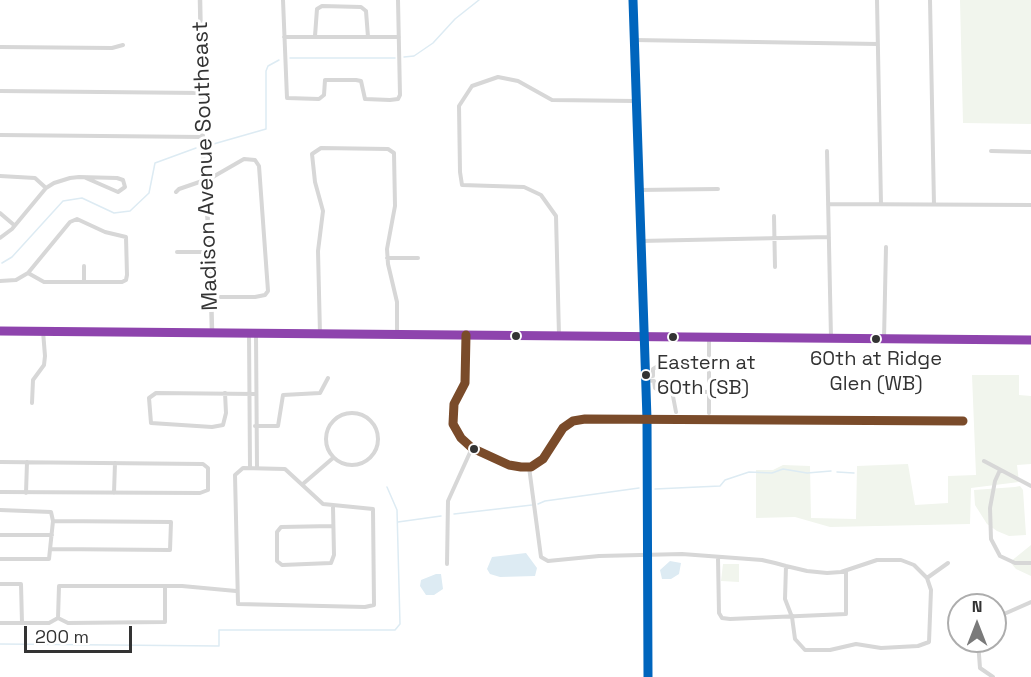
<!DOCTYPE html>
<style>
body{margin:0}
#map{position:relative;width:1031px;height:677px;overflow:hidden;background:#fff;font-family:"Space Grotesk",sans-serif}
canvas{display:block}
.north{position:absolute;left:947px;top:593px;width:60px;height:60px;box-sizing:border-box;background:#fff;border:2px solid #adadad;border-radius:50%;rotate:0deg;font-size:16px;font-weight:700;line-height:24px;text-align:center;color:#333}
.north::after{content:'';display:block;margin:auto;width:21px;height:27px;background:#7a7a7a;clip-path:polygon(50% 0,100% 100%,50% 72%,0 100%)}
.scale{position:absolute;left:24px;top:626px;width:108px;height:27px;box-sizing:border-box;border:3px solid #333;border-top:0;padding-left:8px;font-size:18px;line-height:21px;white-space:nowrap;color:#333;-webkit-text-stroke:4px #fff;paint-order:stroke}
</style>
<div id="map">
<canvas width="1031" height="677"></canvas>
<div class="north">N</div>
<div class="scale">200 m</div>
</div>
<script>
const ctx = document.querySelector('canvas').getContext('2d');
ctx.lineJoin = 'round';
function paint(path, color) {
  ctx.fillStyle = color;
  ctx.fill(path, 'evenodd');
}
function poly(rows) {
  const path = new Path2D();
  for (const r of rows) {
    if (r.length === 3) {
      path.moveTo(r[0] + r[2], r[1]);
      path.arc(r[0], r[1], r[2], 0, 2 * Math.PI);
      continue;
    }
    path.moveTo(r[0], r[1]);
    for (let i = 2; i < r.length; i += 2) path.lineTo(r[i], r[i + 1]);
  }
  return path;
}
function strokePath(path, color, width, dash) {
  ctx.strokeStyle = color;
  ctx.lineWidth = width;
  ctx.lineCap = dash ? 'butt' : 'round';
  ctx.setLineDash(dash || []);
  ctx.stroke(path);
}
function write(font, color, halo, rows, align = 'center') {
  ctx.font = font + ' "Space Grotesk",sans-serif';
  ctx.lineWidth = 6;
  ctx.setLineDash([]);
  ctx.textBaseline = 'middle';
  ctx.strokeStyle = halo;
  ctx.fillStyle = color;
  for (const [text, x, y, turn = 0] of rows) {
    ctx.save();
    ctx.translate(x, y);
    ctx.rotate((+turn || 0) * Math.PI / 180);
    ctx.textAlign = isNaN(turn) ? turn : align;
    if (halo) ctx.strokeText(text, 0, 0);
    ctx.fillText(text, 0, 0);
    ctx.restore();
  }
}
const green = poly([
 [960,0,1031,0,1031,124,963,123],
 [972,375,1019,375,1019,395,1031,396,1031,464,1017,465,1019,482,971,488,970,524,830,527,795,517,756,518,756,470,773,470,783,465,810,466,811,518,856,519,857,466,908,464,915,505,948,503,948,476,976,475],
 [1015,487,1020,486,1023,490,1026,535,1009,536,997,531,987,524,975,505,974,490],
 [1031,545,1031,576,1016,569,1010,562],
 [723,564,739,564,739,582,721,581]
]);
const water = poly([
 [526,553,537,568,535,576,500,577,490,574,487,569,492,557],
 [670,561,681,563,679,574,671,579,662,579,660,570],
 [436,574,441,574,443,589,434,595,426,595,420,586,421,580]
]);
const stream = poly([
 [404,57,414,56,433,43,455,19,479,0],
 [290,58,395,58],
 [210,145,266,129,266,71,268,66,279,60],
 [2,263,12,257,63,201,82,198,114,213,130,211,149,193,155,163,196,148],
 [837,472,854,473],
 [655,489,720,486,725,480,749,472,772,473,783,469,807,473,831,471],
 [538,504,545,501,639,488],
 [454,514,532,505],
 [398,522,441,516],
 [0,644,219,646,219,630,395,630,400,624,397,510,387,487]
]);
const minor = poly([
 [283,0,287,98,319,99,324,95,325,80,356,80,361,81,365,99,390,100,398,99,400,95,398,0],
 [877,0,881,204],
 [930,0,934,205],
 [315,36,317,9,322,6,361,7,366,11,368,37],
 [284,37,399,37],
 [634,40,878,44],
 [0,47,112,48,123,45],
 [0,91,202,93],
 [0,135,203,137],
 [827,151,831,338],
 [991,151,1031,152],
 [0,176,35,178,46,188],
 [638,190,718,189],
 [176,192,179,189,211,178,244,159,255,160,259,166,268,291,265,295,255,297,211,297],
 [828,204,1031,205],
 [0,213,14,225],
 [774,216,775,267],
 [0,238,12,229,46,188,54,183,70,178,79,177,117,178,123,180,125,187,118,192,86,178],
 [640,241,829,237],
 [177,252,210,252],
 [387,258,418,258],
 [84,266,84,282],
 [0,281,16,280,28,273,70,222,77,219,105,232,126,237,127,275,126,280,122,282,44,282,28,273],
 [249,333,250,468],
 [256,334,257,468],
 [320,334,318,251,323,211,315,182,312,154,321,148,388,149,394,153,395,206,387,249,388,264,397,302,397,334],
 [466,335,465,383,454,404,453,424,461,438,472,448,509,465,521,467,531,467,543,459,563,428,573,421,585,419,963,421],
 [559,336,556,216,541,195,524,187,462,185,460,172,459,106,472,86,498,77,518,81,552,100,635,101],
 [709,337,709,413],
 [884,339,886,247],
 [646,376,653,376,653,369,658,366,709,367],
 [646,380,654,381,655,388,660,391,710,392],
 [672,391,676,412],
 [225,393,226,413,223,425,212,427,151,423,149,398,156,393,256,394],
 [32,403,33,380,44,365,45,356,43,331],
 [352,439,26],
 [255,426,278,426,283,395,320,393,328,378],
 [984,461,1031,486],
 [0,462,203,464,208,468,208,490,200,493,0,492],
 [529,467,541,557,548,561,599,556,682,554,762,560,775,563,786,566,807,571,827,573,841,572,877,560,901,560,914,565,927,578,931,590,929,642,918,646,881,648,856,644,830,650,805,650,795,639,792,617,785,599,786,566],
 [243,468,285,469,323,504,373,509,374,605,365,607,238,604,235,475,243,468],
 [1000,470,995,481,990,508,991,539,1000,556,1015,563,1031,563],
 [304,483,333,458],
 [26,493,27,462],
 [114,493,115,463],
 [333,507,334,555,331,563,282,565,277,561,277,532,281,527,333,526],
 [0,510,51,512,53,521,49,559,0,559],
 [0,535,52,535],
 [51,549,170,550,171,522,53,521],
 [718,558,719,613,722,618,730,619,846,614,846,571],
 [447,564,448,501,472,448],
 [927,578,948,563],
 [0,584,21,584,22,623],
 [58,618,59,586,182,586,236,591],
 [995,618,1031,602],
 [0,623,49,623,58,618,68,623,165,622,165,586],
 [978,641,980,668,993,677]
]);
const tertiary = poly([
 [200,0,203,155,210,252,212,332],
 [633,0,647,419,648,677]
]);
const secondary = poly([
 [0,331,1031,340]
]);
const bus1 = poly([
 [0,331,1031,340]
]);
const bus2 = poly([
 [633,0,647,419,648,677]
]);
const bus3 = poly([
 [466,335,465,383,454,404,453,424,461,438,472,448,509,465,521,467,531,467,543,459,563,428,573,421,585,419,963,421]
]);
const markers = [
 [516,336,5,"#333"],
 [673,337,5,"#333"],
 [876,339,5,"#333"],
 [646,375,5,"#333"],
 [474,449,5,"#333"]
];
const busNames = [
 ["60th at Ridge",876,360],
 ["Glen (WB)",876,385],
 ["Eastern at",657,364,"left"],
 ["60th (SB)",657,389,"left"]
];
const streetNames = [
 ["Madison Avenue Southeast",206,166,-92]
];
paint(green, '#f1f5ed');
paint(water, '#ddebf3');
strokePath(stream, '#ddebf3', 1.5);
strokePath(minor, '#d7d7d7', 4);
strokePath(tertiary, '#d7d7d7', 4.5);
strokePath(secondary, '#d0d0d0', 5);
strokePath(bus1, '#8e44ad', 9);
strokePath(bus2, '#0065bd', 9);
strokePath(bus3, '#7a4b2a', 9);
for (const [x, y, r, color] of markers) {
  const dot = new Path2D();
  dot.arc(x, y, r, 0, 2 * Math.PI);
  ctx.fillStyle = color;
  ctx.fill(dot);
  strokePath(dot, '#fff', 2);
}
write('20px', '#333', '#fff', busNames);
write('22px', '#333', '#fff', streetNames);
</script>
